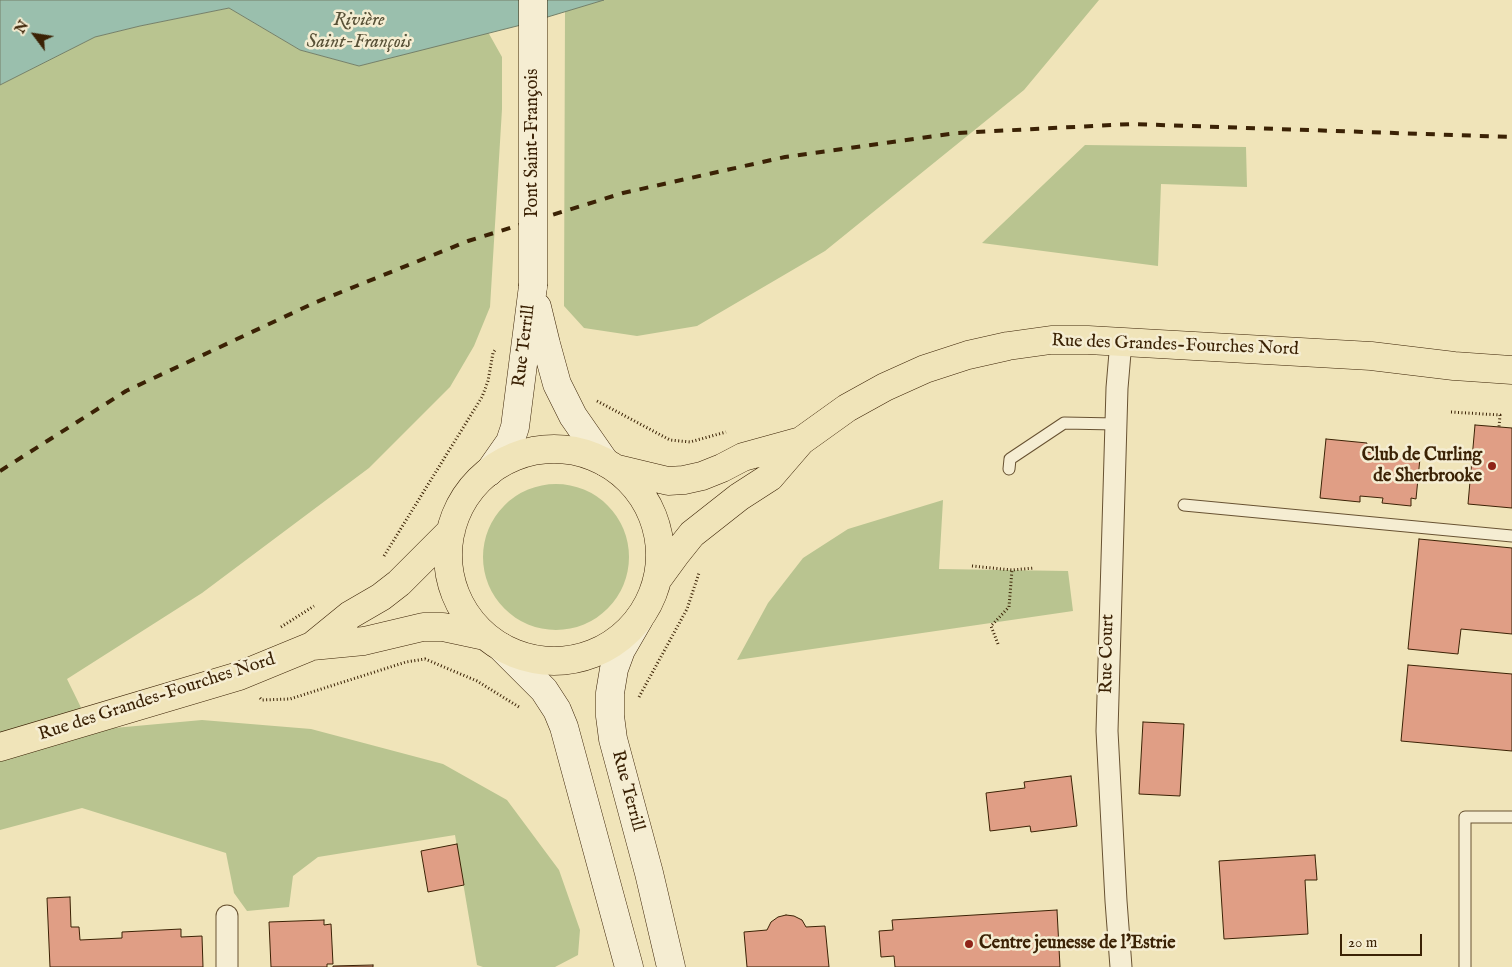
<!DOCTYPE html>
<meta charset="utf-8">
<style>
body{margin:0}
#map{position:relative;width:1512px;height:967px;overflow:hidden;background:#f0e4b9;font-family:"IM FELL English",serif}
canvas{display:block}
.north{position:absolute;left:10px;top:10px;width:50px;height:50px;-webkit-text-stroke:4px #f5edd2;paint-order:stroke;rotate:301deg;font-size:14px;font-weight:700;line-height:20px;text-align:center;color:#3b2205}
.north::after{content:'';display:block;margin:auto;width:18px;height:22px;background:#3b2205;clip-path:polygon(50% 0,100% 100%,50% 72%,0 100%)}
.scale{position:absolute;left:1340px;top:934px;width:82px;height:22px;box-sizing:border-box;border:2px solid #3b2205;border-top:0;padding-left:6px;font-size:15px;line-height:18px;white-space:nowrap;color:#3b2205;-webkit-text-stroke:4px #f5edd2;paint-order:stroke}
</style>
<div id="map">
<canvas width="1512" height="967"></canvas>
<div class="north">N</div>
<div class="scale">20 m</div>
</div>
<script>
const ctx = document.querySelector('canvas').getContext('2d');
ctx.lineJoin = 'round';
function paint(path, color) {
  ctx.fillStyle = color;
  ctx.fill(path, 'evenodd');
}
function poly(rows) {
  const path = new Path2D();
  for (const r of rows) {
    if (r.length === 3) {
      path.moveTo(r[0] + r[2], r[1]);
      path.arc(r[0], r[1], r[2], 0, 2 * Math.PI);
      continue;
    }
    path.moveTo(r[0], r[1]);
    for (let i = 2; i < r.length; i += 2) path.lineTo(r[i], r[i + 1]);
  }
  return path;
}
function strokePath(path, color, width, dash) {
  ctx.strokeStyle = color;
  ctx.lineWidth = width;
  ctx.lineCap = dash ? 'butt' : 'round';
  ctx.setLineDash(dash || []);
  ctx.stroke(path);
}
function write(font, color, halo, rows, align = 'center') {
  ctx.font = font + ' "IM FELL English",serif';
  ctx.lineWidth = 5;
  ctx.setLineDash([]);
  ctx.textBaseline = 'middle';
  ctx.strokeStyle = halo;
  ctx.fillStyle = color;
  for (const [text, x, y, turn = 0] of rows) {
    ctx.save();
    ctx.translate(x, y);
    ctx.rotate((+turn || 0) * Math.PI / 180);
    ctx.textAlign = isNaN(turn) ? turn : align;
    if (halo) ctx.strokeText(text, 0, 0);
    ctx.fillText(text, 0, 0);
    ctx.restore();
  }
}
const green = poly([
 [604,0,1099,0,1024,90,825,251,697,326,637,336,584,328,564,306,565,11],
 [229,8,300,50,359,66,488,32,502,57,502,109,490,307,474,346,450,387,369,468,202,593,67,679,92,730,202,720,311,729,443,764,507,800,559,870,580,930,578,955,555,967,483,967,477,965,455,835,318,857,293,876,289,907,247,911,234,893,226,853,82,808,0,830,0,85,95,37,140,26],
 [1085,145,1246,147,1247,187,1161,184,1158,266,982,243],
 [556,557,73],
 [943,500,939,569,1068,571,1073,611,737,660,768,603,803,558,848,529]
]);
const water = poly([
 [0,0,604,0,521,25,359,66,300,50,229,8,140,26,95,37,0,85,0,0]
]);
const building = poly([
 [1475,425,1512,428,1512,508,1468,504,1475,425],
 [1326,439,1367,443,1366,452,1420,458,1416,499,1411,498,1411,506,1382,503,1383,498,1360,496,1360,502,1320,498,1326,439],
 [1419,539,1512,548,1512,634,1461,629,1458,654,1408,649,1419,539],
 [1408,665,1512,674,1512,751,1401,741,1408,665],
 [1143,722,1184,724,1180,796,1139,794,1143,722],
 [1071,776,1077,826,1031,832,1030,826,990,831,986,793,1025,788,1024,782,1071,776],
 [457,844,464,885,428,892,421,851,457,844],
 [1315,855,1317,880,1305,880,1308,934,1224,939,1219,861,1315,855],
 [70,897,71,927,79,927,80,940,122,938,122,932,181,929,181,937,202,936,203,967,50,967,47,898,70,897],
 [1057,910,1060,967,895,967,894,956,881,957,879,931,893,930,892,920,1057,910],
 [786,915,794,916,802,920,806,927,825,926,829,967,747,967,744,932,767,930,771,922,778,917,786,915],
 [324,920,324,925,331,924,333,964,327,964,327,967,271,967,269,922,324,920],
 [373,965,373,967,333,967,333,966,373,965]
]);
const path = poly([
 [597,401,670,440,690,442,726,432],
 [1451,412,1500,415,1499,427],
 [384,556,482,397,488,381,493,353,495,350],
 [972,566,1012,570,1034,568],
 [281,627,314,606],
 [998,644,991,626,1009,607,1012,570],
 [639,697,687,609,699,573],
 [260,698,262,700,290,699,406,662,425,659,477,681,519,707]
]);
const lane = poly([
 [1009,469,1010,459,1064,423,1116,424],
 [1184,505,1512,536],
 [1465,967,1465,817,1512,817]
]);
const street = poly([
 [227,916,227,967],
 [1121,967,1116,901,1107,731,1117,388,1121,341]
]);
const secondary = poly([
 [537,307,546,344,557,384,573,416,605,462],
 [489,472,510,442,515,427,533,286],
 [639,619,621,650,614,669,610,693,610,716,613,739,649,873,671,967],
 [501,647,544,690,557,710,564,727,629,967]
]);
const primary = poly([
 [554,555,106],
 [618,469,668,481,684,480,702,476,722,468,743,457,801,441],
 [657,580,676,554,692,534,739,497,770,477,801,441,847,408,885,387,925,369,968,355,1008,346,1051,340,1088,340,1371,356,1454,366,1512,370],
 [312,646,350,615,381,597,399,583,451,531],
 [0,747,239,676,312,646,364,641,423,627,443,627,485,636]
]);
const rail = poly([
 [0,471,126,391,314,303,468,241,623,193,785,157,956,133,1132,124,1512,137]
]);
const secondaryBridge = poly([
 [533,286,533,0]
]);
const markers = [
 [1492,466,5,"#8f2418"],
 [969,944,5,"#8f2418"]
];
const streetNames = [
 ["Pont Saint-François",533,143,-90],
 ["Rue Terrill",525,346,-83],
 ["Rue des Grandes-Fourches Nord",1175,346,2],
 ["Rue Court",1108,654,-89],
 ["Rue des Grandes-Fourches Nord",157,698,-18],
 ["Rue Terrill",627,791,75]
];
const poiNames = [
 ["Club de Curling",1482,456],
 ["de Sherbrooke",1482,477],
 ["Centre jeunesse de l'Estrie",979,944,"left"]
];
const waterNames = [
 ["Rivière",359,21],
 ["Saint-François",359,43]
];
paint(green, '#b9c490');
paint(water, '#9abfad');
strokePath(water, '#74806a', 1);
paint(building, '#e09e85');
strokePath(building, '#3b2205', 1);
strokePath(lane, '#685232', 13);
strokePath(street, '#685232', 23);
strokePath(secondary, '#3b2205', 29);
strokePath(primary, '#3b2205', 29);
strokePath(path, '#3b2205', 3, [1, 2.5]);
strokePath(lane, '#f5edd2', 11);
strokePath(street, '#f5edd2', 21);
strokePath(secondary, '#f5edd2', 28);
strokePath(primary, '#f0e4b9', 28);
strokePath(rail, '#3b2205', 4, [9, 9]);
strokePath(secondaryBridge, '#3b2205', 29, []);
strokePath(secondaryBridge, '#f5edd2', 28);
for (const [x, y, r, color] of markers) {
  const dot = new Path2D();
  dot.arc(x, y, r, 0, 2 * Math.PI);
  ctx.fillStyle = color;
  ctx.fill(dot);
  strokePath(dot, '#f5edd2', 2);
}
write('18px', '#3b2205', '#f5edd2', streetNames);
write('bold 18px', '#3b2205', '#f5edd2', poiNames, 'right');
write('italic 19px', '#585137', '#f5edd2', waterNames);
</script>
